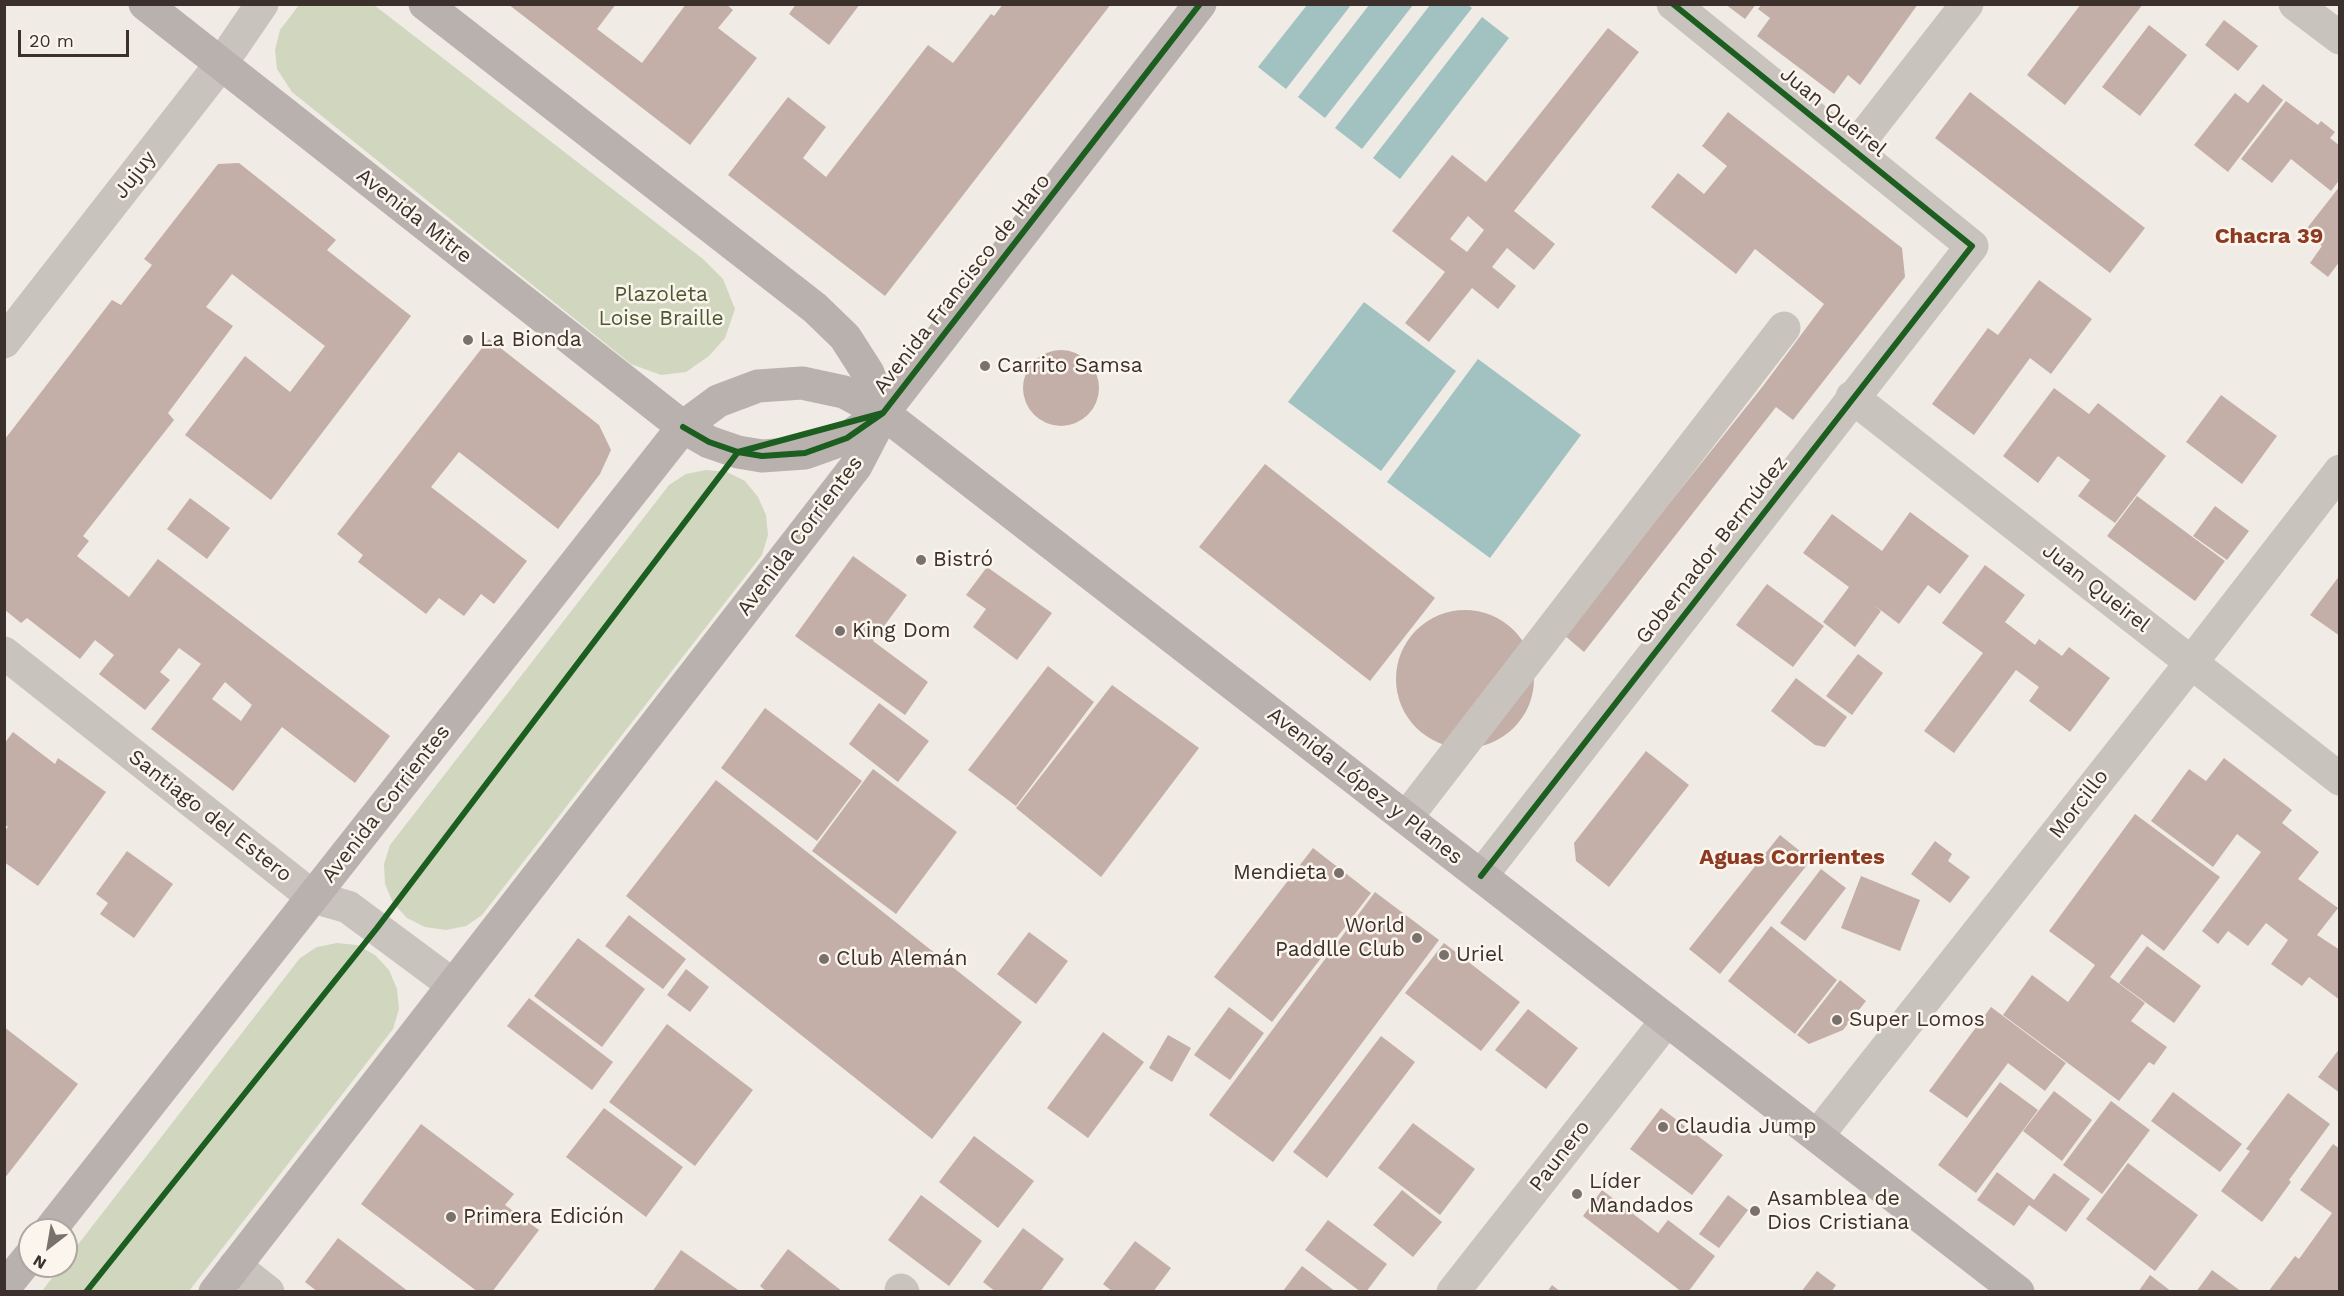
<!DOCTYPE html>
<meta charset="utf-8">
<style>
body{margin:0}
#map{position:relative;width:2344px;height:1296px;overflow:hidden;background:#f0ebe5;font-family:"Work Sans",sans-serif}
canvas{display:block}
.frame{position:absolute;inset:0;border:6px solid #3b302b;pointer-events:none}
.north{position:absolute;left:18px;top:1218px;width:60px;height:60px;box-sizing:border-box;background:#fbf5ee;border:2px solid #aea6a0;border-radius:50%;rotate:211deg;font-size:16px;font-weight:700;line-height:24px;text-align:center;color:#3b302b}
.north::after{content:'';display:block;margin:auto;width:21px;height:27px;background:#7a716c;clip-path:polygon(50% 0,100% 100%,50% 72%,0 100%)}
.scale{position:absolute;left:18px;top:30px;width:111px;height:27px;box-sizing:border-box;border:3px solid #3b302b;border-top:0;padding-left:8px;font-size:18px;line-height:21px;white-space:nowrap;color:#3b302b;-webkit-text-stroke:4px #fbf5ee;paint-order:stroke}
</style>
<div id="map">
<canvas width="2344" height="1296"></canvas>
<div class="frame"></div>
<div class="north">N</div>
<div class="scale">20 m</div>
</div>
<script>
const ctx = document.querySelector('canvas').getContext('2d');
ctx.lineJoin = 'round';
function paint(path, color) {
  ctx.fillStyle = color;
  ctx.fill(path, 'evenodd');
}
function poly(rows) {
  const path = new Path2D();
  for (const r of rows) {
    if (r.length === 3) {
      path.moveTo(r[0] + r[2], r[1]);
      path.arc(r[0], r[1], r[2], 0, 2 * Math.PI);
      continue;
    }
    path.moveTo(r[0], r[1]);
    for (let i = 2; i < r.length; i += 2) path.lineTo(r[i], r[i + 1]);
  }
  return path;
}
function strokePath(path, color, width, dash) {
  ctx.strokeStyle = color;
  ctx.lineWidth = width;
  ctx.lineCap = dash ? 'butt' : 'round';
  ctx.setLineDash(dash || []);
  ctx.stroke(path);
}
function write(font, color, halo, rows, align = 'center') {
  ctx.font = font + ' "Work Sans",sans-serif';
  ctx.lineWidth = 5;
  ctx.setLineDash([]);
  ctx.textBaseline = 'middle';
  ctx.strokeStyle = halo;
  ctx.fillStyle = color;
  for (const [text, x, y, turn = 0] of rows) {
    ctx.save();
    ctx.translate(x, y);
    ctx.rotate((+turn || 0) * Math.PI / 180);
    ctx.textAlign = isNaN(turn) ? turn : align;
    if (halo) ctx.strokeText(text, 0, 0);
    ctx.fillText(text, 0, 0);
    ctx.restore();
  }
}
const green = poly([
 [299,5,374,5,703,259,723,279,735,309,725,338,709,356,686,372,661,375,631,364,292,92,277,69,275,50,280,30],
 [706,470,727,472,745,481,758,497,766,515,768,535,762,555,482,915,466,926,446,930,425,927,407,918,393,903,385,884,384,864,390,845,669,485,686,474],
 [337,943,357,945,375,955,389,970,397,989,399,1009,393,1029,189,1291,42,1291,61,1266,66,1266,66,1260,300,958,317,947]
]);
const water = poly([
 [1307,5,1351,5,1286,89,1258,67],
 [1369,5,1413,5,1325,118,1298,97],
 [1430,5,1468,5,1472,8,1362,149,1335,128],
 [1482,17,1509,38,1400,179,1373,158],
 [1364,302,1456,371,1381,471,1288,402],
 [1478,359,1581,435,1490,558,1387,482]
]);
const building = poly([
 [508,4,616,4,597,29,642,63,686,4,726,4,733,10,718,28,757,58,690,145],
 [796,4,860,4,829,45,789,14],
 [1003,4,1111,4,885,296,728,175,788,97,826,127,803,158,826,177,928,45,953,63,991,14,994,16],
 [1725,4,1756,4,1745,19],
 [1762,4,1918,4,1860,85,1848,75,1834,94,1757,36,1770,18,1758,9],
 [2081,4,2143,4,2065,105,2027,75],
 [2224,20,2258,46,2238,71,2205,45],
 [2149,25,2187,55,2140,116,2102,87],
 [1608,28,1639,52,1514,211,1555,244,1534,270,1507,248,1492,267,1516,286,1498,309,1472,288,1429,342,1405,323,1445,272,1392,231,1452,155,1486,182],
 [1468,216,1484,230,1467,252,1450,239],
 [2263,84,2283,100,2228,172,2194,145,2235,93,2248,103],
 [1970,92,2145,228,2110,273,1935,138],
 [2286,101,2318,125,2321,121,2335,132,2330,138,2340,146,2340,179,2331,191,2291,159,2272,183,2241,159],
 [1728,112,1902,248,1905,277,1793,420,1776,407,1584,652,1564,635,1763,386,1824,304,1755,249,1736,274,1651,207,1678,173,1704,194,1727,166,1702,146],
 [239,163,336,240,327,250,411,316,271,500,185,435,245,356,290,392,325,346,232,274,206,307,233,326,168,413,174,420,83,536,89,541,77,556,129,597,158,559,390,736,355,783,282,727,233,791,151,729,201,664,179,648,160,672,170,680,145,710,99,674,114,655,95,640,80,659,27,618,21,623,5,610,5,439,112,300,121,305,152,265,144,259,218,164],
 [225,682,252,705,241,721,212,699],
 [2340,186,2340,261,2328,277,2310,263,2322,246,2304,232],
 [2039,280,2092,319,2051,374,2030,358,1974,435,1932,404,1988,328,1998,335],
 [489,339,599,425,611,450,600,474,558,529,459,452,431,487,527,561,494,604,481,594,464,616,439,598,426,614,358,562,363,555,337,534],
 [1061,388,38],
 [2054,388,2089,414,2098,403,2166,456,2115,523,2078,496,2090,480,2058,456,2038,483,2003,456],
 [2221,395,2277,436,2242,484,2186,442],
 [1265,464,1435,598,1370,681,1199,547],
 [2137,496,2225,561,2195,601,2107,536],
 [190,498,230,528,207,559,167,529],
 [2215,506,2249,531,2227,560,2193,536],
 [1910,512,1969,556,1940,594,1928,585,1899,624,1874,605,1881,611,1855,647,1823,622,1849,587,1803,553,1832,514,1882,551],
 [853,556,907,595,873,641,928,682,905,715,795,636],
 [1985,565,2025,595,2005,622,2035,645,2039,639,2062,656,2069,647,2110,678,2070,732,2029,701,2039,687,2016,670,1954,753,1924,731,1983,653,1942,623],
 [987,567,1052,613,1017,660,973,627,986,609,966,595],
 [2340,575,2340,636,2310,615],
 [1767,584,1824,626,1793,667,1736,625],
 [1465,679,69],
 [1858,654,1883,673,1852,715,1826,696],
 [1048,666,1094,702,1016,806,968,770],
 [1796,678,1847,717,1825,747,1815,745,1771,711],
 [1112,685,1199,748,1101,877,1016,808],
 [879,703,929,741,898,782,849,744],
 [765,708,862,781,817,841,721,768],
 [13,732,55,764,58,758,106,792,38,886,4,862,4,831,8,827,4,824,4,744],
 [1646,751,1689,785,1609,887,1576,861,1574,843],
 [2224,758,2292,810,2282,823,2319,852,2298,879,2338,908,2317,935,2340,950,2340,1000,2309,977,2302,986,2271,964,2288,940,2266,923,2248,946,2228,931,2218,944,2202,931,2261,852,2237,834,2213,867,2151,821,2189,769,2206,781],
 [873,769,957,832,896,914,812,851],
 [716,780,1022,1022,932,1139,626,896],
 [2135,814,2220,877,2164,951,2142,934,2110,977,2145,1003,2131,1021,2167,1047,2154,1065,2149,1062,2119,1101,2003,1015,2032,975,2068,1002,2095,965,2049,931],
 [1780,835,1811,860,1720,974,1689,949],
 [1935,841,1952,854,1948,861,1970,877,1950,903,1911,874],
 [1313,848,1371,893,1272,1022,1214,977],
 [127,851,173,884,134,938,100,914,108,903,96,894],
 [1821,869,1846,888,1805,941,1780,923],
 [1861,876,1920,900,1900,951,1841,928],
 [1375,892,1439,940,1273,1162,1209,1115],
 [629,915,686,959,663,989,605,946],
 [1771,926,1837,980,1795,1034,1728,981],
 [1029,932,1068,961,1036,1004,997,974],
 [578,938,645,989,602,1047,534,996],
 [1444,943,1520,1002,1481,1051,1405,993],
 [2147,946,2201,986,2174,1023,2119,983],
 [686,969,709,987,690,1012,667,995],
 [1840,980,1866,1001,1843,1030,1809,1044,1797,1035],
 [529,998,613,1062,592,1090,507,1026],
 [1229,1007,1264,1033,1230,1080,1194,1055],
 [1991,1007,2066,1063,2045,1091,2008,1063,1967,1118,1929,1091],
 [1528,1009,1578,1048,1546,1089,1495,1050],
 [667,1024,753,1090,695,1166,609,1102],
 [4,1027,78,1084,4,1179],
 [1103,1032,1144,1062,1088,1138,1047,1108],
 [1168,1035,1191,1048,1172,1082,1149,1068],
 [1381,1036,1415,1062,1327,1178,1293,1152],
 [2340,1048,2340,1093,2318,1077],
 [2000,1082,2038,1110,1976,1193,1938,1165],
 [2054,1091,2092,1120,2062,1161,2023,1131],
 [2173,1092,2242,1144,2220,1172,2151,1121],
 [2288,1093,2330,1124,2289,1180,2291,1182,2262,1222,2221,1191,2250,1151,2246,1149],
 [2111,1101,2150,1130,2102,1194,2063,1165],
 [604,1108,683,1167,646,1217,566,1157],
 [1661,1108,1723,1155,1692,1195,1630,1149],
 [1413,1123,1475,1169,1440,1215,1378,1168],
 [421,1124,514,1194,505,1205,539,1230,492,1292,478,1292,361,1204],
 [974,1136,1034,1181,998,1228,939,1182],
 [2333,1144,2340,1149,2340,1292,2268,1292,2295,1256,2299,1259,2332,1213,2300,1190],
 [2128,1163,2198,1215,2155,1271,2086,1219],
 [1997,1172,2034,1200,2054,1173,2090,1199,2066,1232,2029,1205,2014,1226,1977,1200],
 [1402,1190,1442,1222,1413,1257,1373,1225],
 [1602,1190,1658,1233,1668,1220,1715,1256,1688,1292,1682,1292,1583,1216],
 [921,1195,982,1241,949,1286,888,1240],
 [1728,1195,1748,1210,1719,1248,1699,1234],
 [1328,1220,1387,1264,1366,1292,1361,1292,1305,1250],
 [1023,1228,1064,1259,1040,1292,996,1292,983,1282],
 [338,1238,409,1292,318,1292,305,1282],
 [1135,1241,1171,1268,1153,1292,1113,1292,1103,1284],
 [788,1249,843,1292,767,1292,760,1286],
 [681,1250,741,1292,652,1292],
 [1302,1266,1336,1292,1283,1291],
 [2212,1270,2242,1292,2196,1292],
 [1817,1271,1836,1285,1831,1292,1801,1292],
 [2150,1275,2172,1292,2138,1292],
 [1552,1285,1561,1292,1547,1292]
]);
const minor = poly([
 [2295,4,2340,38],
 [1853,150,1967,4],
 [4,342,221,64,262,4],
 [1852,397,2340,779],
 [4,653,313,897,348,907,453,985],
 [1406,818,1784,328],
 [1481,876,1972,246,1673,4],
 [1817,1136,2191,663,2340,471],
 [235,1266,268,1292],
 [901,1290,903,1292],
 [1453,1292,1667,1020]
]);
const major = poly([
 [145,4,683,427,709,442,738,452,762,456,805,453,847,438,883,413,1200,4],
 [425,4,815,308,845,337,868,373,883,413],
 [50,1230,683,427,718,401,758,386,802,383,844,392,883,413,2018,1292],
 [4,1288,30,1256],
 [215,1292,856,466,881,418]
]);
const cycleway = poly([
 [683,427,709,442,738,452,762,456,805,453,847,438,883,413,1200,4],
 [1481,876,1972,246,1673,4],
 [86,1292,377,928,738,452,883,413]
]);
const markers = [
 [468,340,6,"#7a716c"],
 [985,366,6,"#7a716c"],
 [921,560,6,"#7a716c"],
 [840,631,6,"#7a716c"],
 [1339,873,6,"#7a716c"],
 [1417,938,6,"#7a716c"],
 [1444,955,6,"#7a716c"],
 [824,959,6,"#7a716c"],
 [1837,1020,6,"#7a716c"],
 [1663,1127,6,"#7a716c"],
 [1577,1194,6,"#7a716c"],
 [1755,1211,6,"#7a716c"],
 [451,1217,6,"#7a716c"]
];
const streetNames = [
 ["Juan Queirel",1833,112,39],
 ["Jujuy",135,175,-52],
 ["Avenida Mitre",414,216,38],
 ["Avenida Francisco de Haro",962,284,-52],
 ["Avenida Corrientes",800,536,-53],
 ["Gobernador Bermúdez",1712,550,-52],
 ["Juan Queirel",2096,588,38],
 ["Avenida López y Planes",1365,786,38],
 ["Avenida Corrientes",386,804,-52],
 ["Morcillo",2079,804,-52],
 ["Santiago del Estero",210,816,38],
 ["Paunero",1560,1156,-52]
];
const parkNames = [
 ["Plazoleta",661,295],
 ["Loise Braille",661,319]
];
const poiNames = [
 ["La Bionda",480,340],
 ["Carrito Samsa",997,366],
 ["Bistró",933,560],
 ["King Dom",852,631],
 ["Mendieta",1327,873,"right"],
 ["World",1405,926,"right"],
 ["Paddlle Club",1405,950,"right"],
 ["Uriel",1456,955],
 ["Club Alemán",836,959],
 ["Super Lomos",1849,1020],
 ["Claudia Jump",1675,1127],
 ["Líder",1589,1182],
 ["Mandados",1589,1206],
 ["Asamblea de",1767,1199],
 ["Dios Cristiana",1767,1223],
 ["Primera Edición",463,1217]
];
const neighbourhoodNames = [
 ["Chacra 39",2269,237],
 ["Aguas Corrientes",1792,858]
];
paint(green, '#d1d6bf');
paint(water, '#a1c2c1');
paint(building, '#c3afa7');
strokePath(minor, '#c9c3be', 33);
strokePath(major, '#b8b1ad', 33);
strokePath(cycleway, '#1b5e20', 6);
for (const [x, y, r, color] of markers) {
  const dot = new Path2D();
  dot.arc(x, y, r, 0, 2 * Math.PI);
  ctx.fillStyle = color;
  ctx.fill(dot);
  strokePath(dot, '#fbf5ee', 2);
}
write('21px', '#3b302b', '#fbf5ee', streetNames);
write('21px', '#4a5a2e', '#fbf5ee', parkNames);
write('21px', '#3b302b', '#fbf5ee', poiNames, 'left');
write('bold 22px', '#8c3b22', '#fbf5ee', neighbourhoodNames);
</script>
